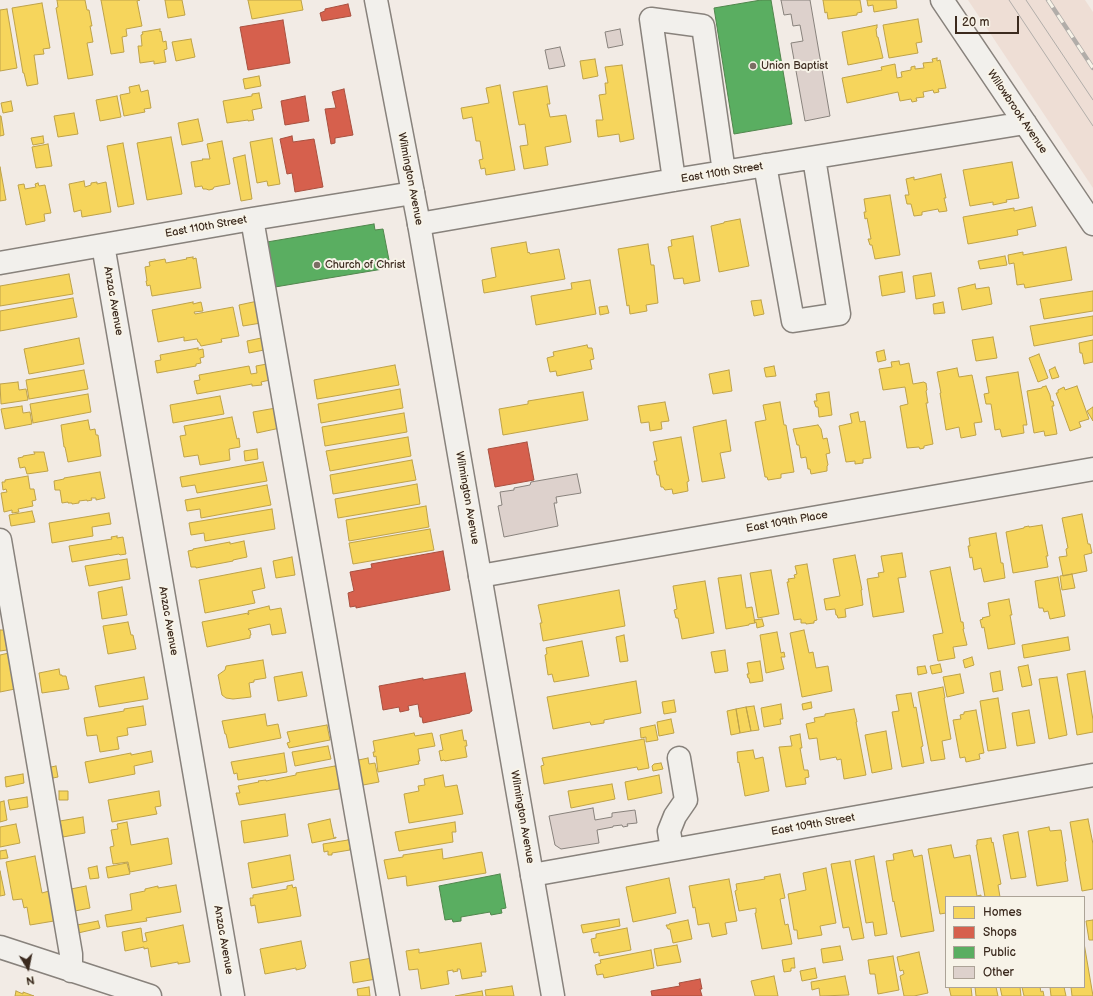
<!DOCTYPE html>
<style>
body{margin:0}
#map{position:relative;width:1093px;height:996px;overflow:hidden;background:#f2ebe5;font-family:"Balsamiq Sans",sans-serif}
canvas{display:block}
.legend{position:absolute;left:945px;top:896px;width:140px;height:92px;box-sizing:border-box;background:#f7f3e8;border:1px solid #aca397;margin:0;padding:5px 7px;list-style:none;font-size:12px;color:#3b2a1e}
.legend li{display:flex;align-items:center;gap:8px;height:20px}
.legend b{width:20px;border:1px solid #aca397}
.north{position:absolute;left:8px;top:948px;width:40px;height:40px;-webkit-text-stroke:3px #f7f3e8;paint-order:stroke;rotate:170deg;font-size:11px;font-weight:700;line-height:16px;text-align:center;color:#3b2a1e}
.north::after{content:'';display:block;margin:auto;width:14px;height:18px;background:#3b2a1e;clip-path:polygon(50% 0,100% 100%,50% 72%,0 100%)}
.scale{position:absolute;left:955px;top:16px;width:64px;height:18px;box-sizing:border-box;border:2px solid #3b2a1e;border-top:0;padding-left:5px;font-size:12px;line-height:14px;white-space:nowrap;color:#3b2a1e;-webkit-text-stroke:3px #f7f3e8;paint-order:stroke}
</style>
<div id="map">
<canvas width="1093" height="996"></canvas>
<ul class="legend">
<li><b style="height:11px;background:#f6d55c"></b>Homes</li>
<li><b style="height:11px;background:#d6604d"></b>Shops</li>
<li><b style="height:11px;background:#5aae61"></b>Public</li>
<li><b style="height:11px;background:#ddd1cc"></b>Other</li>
</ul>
<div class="north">N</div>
<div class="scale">20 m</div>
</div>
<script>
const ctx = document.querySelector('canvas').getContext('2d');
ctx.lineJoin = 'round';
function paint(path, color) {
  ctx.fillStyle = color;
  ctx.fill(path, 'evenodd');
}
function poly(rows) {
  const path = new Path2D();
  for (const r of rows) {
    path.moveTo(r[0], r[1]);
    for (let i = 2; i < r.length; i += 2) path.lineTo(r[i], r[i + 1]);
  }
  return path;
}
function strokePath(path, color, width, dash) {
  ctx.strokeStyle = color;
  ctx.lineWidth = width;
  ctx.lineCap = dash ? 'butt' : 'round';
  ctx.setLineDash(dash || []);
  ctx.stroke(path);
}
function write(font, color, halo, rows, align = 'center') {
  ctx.font = font + ' "Balsamiq Sans",sans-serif';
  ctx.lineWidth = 4;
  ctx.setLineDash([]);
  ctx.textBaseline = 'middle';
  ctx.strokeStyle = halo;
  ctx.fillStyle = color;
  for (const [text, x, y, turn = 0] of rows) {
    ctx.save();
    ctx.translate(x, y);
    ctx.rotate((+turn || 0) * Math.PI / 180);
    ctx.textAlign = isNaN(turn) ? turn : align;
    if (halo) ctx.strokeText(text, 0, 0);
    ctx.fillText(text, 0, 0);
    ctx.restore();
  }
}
const built = poly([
 [968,0,1085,0,1093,12,1093,188]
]);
const homes = poly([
 [57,0,85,0,87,10,89,10,92,26,90,26,93,42,87,43,93,75,68,79,56,8,58,7,57,0],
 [101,0,140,0,137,1,142,26,126,29,127,36,122,37,124,52,111,54,101,0],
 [165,0,182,0,185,15,168,18,165,0],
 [248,0,301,0,303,10,252,19,248,0],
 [823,0,860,0,862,12,857,13,857,15,828,19,827,12,825,13,823,0],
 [867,0,896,0,897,8,874,12,873,5,868,6,867,0],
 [42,3,50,48,43,49,44,54,34,55,38,84,27,86,24,73,23,73,12,8,42,3],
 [7,9,17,68,0,71,0,10,7,9],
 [918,19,922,42,916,43,918,53,889,58,883,25,918,19],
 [877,25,877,28,876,29,877,37,878,37,883,58,848,65,842,32,877,25],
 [160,29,160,32,161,31,163,42,166,41,167,49,164,50,166,62,154,64,154,61,140,63,138,46,142,46,141,35,143,34,142,32,160,29],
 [191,39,195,57,176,61,172,42,191,39],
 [937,58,937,61,940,60,946,88,938,89,939,92,934,93,933,90,923,92,924,97,916,98,917,101,912,102,911,99,900,101,898,92,847,103,842,78,882,70,881,67,895,64,897,78,902,77,901,72,911,70,911,67,915,66,915,69,924,68,923,63,933,62,932,59,937,58],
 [595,59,598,76,583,79,580,61,595,59],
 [622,65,634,139,620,142,619,134,598,137,596,120,603,120,599,95,606,94,605,83,608,83,605,67,622,65],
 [259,76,261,86,245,89,243,79,259,76],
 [139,85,141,92,148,90,151,108,144,109,145,112,124,116,120,95,130,93,129,87,139,85],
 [500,85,515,170,486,175,485,168,481,169,479,160,483,159,480,141,476,141,472,117,463,119,461,108,489,103,486,88,500,85],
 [547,86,550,104,547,104,550,117,566,115,571,142,545,147,548,165,524,169,520,146,528,145,525,124,519,125,513,92,547,86],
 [259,93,262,108,252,110,254,120,248,121,248,120,227,123,223,101,252,96,252,94,259,93],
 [117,96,121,117,100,121,96,100,117,96],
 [11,101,13,111,3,113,1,103,11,101],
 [74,113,78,134,58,137,54,116,74,113],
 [0,116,1,116,4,135,0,136,0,116],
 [198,119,203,141,182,145,178,123,198,119],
 [43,136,44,143,33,145,31,138,43,136],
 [171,137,182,194,147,200,137,143,171,137],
 [272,138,280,184,268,186,267,181,257,183,250,142,272,138],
 [222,141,230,184,214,187,213,189,209,190,206,189,203,189,202,186,195,187,191,162,203,160,202,159,210,159,207,144,222,141],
 [123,143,134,204,118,207,107,146,123,143],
 [48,144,52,166,36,168,32,147,48,144],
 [245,155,252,199,241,201,233,158,245,155],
 [1012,162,1019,198,1006,200,1007,202,993,205,993,202,970,206,963,170,1012,162],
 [0,167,6,200,0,201,0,167],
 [941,174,946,198,944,198,947,211,939,212,938,209,922,212,922,215,914,216,911,204,907,204,905,195,909,195,906,179,914,177,914,180,941,174],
 [84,181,85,187,91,185,91,183,97,182,97,184,106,182,111,212,82,217,81,210,74,212,69,184,84,181],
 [38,183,39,186,45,185,51,213,44,214,45,221,26,225,18,185,24,184,25,189,36,187,35,184,38,183],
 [890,195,900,255,875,259,872,245,870,245,868,239,871,239,867,218,865,219,864,212,866,212,864,199,890,195],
 [1032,207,1036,226,1017,230,1018,235,968,244,963,217,1014,208,1014,211,1032,207],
 [740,219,749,266,719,272,711,226,724,223,724,222,740,219],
 [693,236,700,281,684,284,683,278,674,279,668,247,672,246,671,240,693,236],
 [526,242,528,253,529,252,530,254,559,249,565,279,484,293,482,280,496,277,491,248,526,242],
 [648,244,651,265,654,265,658,303,646,305,647,311,630,314,629,305,627,306,618,249,648,244],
 [1066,247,1072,280,1025,288,1024,284,1017,285,1014,263,1009,264,1008,255,1023,252,1023,255,1066,247],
 [1005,256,1007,265,980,269,978,261,1005,256],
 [193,257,193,259,196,258,201,288,152,296,150,285,147,286,146,281,147,281,145,267,150,266,149,262,165,259,166,263,187,259,186,258,193,257],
 [902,272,905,292,882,296,879,276,902,272],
 [931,273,935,296,916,299,913,276,931,273],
 [69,274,73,294,0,306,0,286,69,274],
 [590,280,596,314,536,325,531,296,572,289,571,283,590,280],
 [975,284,976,289,989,287,992,304,962,310,958,288,975,284],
 [1093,291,1093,311,1044,319,1040,299,1093,291],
 [73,298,77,317,0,331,0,311,73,298],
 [761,300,764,314,754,316,751,301,761,300],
 [258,301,261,323,243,326,239,305,258,301],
 [193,302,193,304,201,302,203,311,194,312,195,314,233,307,239,336,221,339,222,342,201,346,199,342,198,342,197,339,184,341,184,337,158,342,152,310,193,302],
 [943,302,945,313,934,314,933,304,943,302],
 [607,306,609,313,600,315,599,307,607,306],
 [1093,316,1093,335,1034,346,1030,326,1093,316],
 [266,337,269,349,249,353,247,341,266,337],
 [993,337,997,358,976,361,972,340,993,337],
 [79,338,84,364,29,374,24,349,79,338],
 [1093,340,1093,362,1084,364,1082,353,1080,353,1079,343,1093,340],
 [587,345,588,348,592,348,594,359,590,360,592,369,557,376,556,371,550,372,547,358,554,356,553,352,587,345],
 [198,348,198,350,203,349,204,357,200,358,201,363,196,364,196,366,157,373,155,361,161,360,160,355,198,348],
 [884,350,886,360,878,362,876,352,884,350],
 [1039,354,1048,378,1038,382,1029,358,1039,354],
 [899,361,900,365,909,363,913,384,924,382,925,383,926,383,927,390,926,391,928,403,926,403,933,444,924,446,924,448,920,449,919,447,907,448,900,406,908,404,905,387,883,390,879,369,892,367,891,362,899,361],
 [267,364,270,380,261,382,262,385,252,386,252,384,197,394,194,381,200,380,199,375,249,366,251,374,257,373,256,366,267,364],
 [395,365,399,385,317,399,314,380,395,365],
 [774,366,776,376,766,377,764,368,774,366],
 [1055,367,1059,377,1052,379,1049,370,1055,367],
 [957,368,959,377,972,375,982,422,974,423,976,435,961,438,959,427,946,430,940,393,941,393,937,372,957,368],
 [84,370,88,389,29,399,26,380,84,370],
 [729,370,732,391,713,394,709,374,729,370],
 [1018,372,1027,425,1023,425,1024,433,1002,437,1000,429,995,430,991,404,986,404,984,394,989,393,986,377,1018,372],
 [18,382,19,390,26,389,28,400,1,404,0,384,18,382],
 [1046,386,1050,395,1051,401,1053,401,1054,406,1052,406,1057,434,1045,436,1044,431,1034,433,1027,391,1042,388,1042,387,1046,386],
 [1077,386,1089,419,1079,422,1081,427,1070,431,1056,393,1058,393,1058,390,1064,387,1065,390,1077,386],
 [400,389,403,408,321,423,318,404,400,389],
 [583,392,588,420,503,435,499,409,528,404,528,401,583,392],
 [829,392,832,415,819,417,818,407,816,407,814,401,817,401,816,394,829,392],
 [88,394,91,412,33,423,30,404,88,394],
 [220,396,224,414,173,423,170,405,220,396],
 [665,402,669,421,661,422,662,429,650,431,649,422,641,423,638,406,665,402],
 [780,402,784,425,786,425,794,472,781,474,781,478,768,480,767,477,765,477,755,422,766,420,763,405,780,402],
 [22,406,23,413,30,412,32,424,5,429,1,409,22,406],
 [1093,407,1093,421,1087,411,1093,407],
 [276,408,280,428,257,433,253,412,276,408],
 [858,412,860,422,865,421,871,458,863,459,863,463,855,464,855,461,846,462,839,426,852,423,850,414,858,412],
 [404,413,407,432,325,446,322,427,404,413],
 [232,417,237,439,239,438,240,447,229,449,230,460,200,465,198,455,184,457,180,436,186,435,184,426,232,417],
 [88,420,90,430,95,429,96,435,98,435,101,456,68,462,65,447,64,447,61,425,88,420],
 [726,420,731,451,720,453,725,478,702,482,693,427,726,420],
 [818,425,821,429,823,439,827,438,830,453,826,454,828,465,827,466,827,471,811,474,810,469,808,469,806,457,801,458,799,445,797,445,793,429,818,425],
 [408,437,411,456,330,471,326,451,408,437],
 [681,437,689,481,687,482,688,491,673,494,672,489,665,490,663,487,661,487,659,475,657,475,654,461,657,461,653,442,681,437],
 [257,449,258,459,245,461,244,451,257,449],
 [34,452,44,452,48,471,27,474,25,467,20,468,18,458,23,457,23,456,35,454,34,452],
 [412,460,416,480,333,494,330,475,412,460],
 [263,462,267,481,197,493,195,485,182,487,180,477,263,462],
 [100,472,105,498,96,500,96,498,91,498,92,500,87,501,87,500,79,501,79,503,72,504,72,503,68,503,68,502,62,503,60,490,55,490,54,481,64,479,64,478,100,472],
 [28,476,30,489,34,489,36,500,32,501,33,506,18,509,19,512,12,513,12,510,4,512,1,493,7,492,6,489,3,490,2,482,5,482,5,480,28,476],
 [417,484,420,504,338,518,335,499,417,484],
 [267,485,271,505,201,518,200,509,187,511,185,500,267,485],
 [426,506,429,527,349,541,346,520,426,506],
 [272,509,275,529,205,541,204,533,191,535,189,523,272,509],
 [32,511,35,522,11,526,9,515,32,511],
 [109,513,111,524,92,527,93,536,52,543,49,523,109,513],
 [1082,514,1088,544,1090,544,1092,553,1084,555,1087,571,1063,576,1059,557,1067,556,1066,549,1068,548,1062,518,1082,514],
 [1042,525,1048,556,1046,556,1048,567,1013,573,1006,532,1024,528,1024,527,1029,526,1029,527,1042,525],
 [430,529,434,550,353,564,349,543,430,529],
 [996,533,1001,563,1003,563,1005,578,984,582,981,568,974,570,972,557,970,558,968,546,970,546,969,538,996,533],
 [117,536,117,538,123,537,126,554,120,555,119,554,72,562,69,546,112,539,111,537,117,536],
 [244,541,247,557,233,560,233,561,196,568,196,567,191,567,188,551,193,550,193,549,230,542,230,544,244,541],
 [902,553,906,577,898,578,904,612,873,617,867,579,879,577,878,573,884,572,881,556,902,553],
 [855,555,862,590,861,590,863,605,845,609,846,617,838,618,837,615,836,615,835,609,826,610,824,599,840,596,833,559,855,555],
 [292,557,295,575,276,578,273,561,292,557],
 [127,559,130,579,89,586,85,566,127,559],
 [807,564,817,620,814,621,814,623,806,624,806,623,801,623,801,619,794,620,787,582,789,582,788,579,795,578,794,575,797,574,795,566,807,564],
 [950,567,961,622,963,622,964,629,963,629,967,645,953,647,955,658,938,661,933,635,943,633,930,571,950,567],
 [261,568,265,588,252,591,255,603,205,613,199,580,261,568],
 [771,570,779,614,758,618,750,573,771,570],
 [1072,574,1075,588,1062,590,1060,576,1072,574],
 [741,575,746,608,752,607,755,623,749,624,749,625,726,629,718,578,741,575],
 [1058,577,1065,616,1050,619,1048,611,1044,612,1043,608,1039,608,1035,581,1058,577],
 [705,581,714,633,682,639,678,618,676,618,674,610,677,609,673,586,705,581],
 [122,587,127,615,102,619,98,592,122,587],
 [619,590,625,626,543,641,540,623,542,623,538,605,619,590],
 [1009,599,1012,615,1010,615,1015,644,988,649,984,627,982,628,980,620,983,619,982,618,990,616,988,603,1009,599],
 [269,606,270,610,281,608,286,633,272,635,270,624,248,629,249,630,250,630,251,635,250,635,250,638,207,647,202,622,248,613,248,615,249,614,248,611,269,606],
 [762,619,764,626,757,628,756,622,755,623,754,620,762,619],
 [128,622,131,635,133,635,136,649,108,654,103,626,128,622],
 [0,630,4,630,7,650,0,651,0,630],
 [804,630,809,653,813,652,816,668,828,666,832,691,802,697,790,633,804,630],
 [777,632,781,653,784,652,785,657,781,657,784,669,766,673,760,635,777,632],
 [624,635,628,661,620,662,616,637,624,635],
 [1068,637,1070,650,1024,658,1022,645,1068,637],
 [582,641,589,676,554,682,552,674,548,675,545,655,547,654,546,648,582,641],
 [725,650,728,671,715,673,711,652,725,650],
 [9,653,15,689,0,692,0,655,9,653],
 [972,657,974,665,965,668,963,660,972,657],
 [263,660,266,678,254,680,254,682,249,683,251,697,233,699,226,698,222,695,218,675,225,670,226,666,263,660],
 [760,661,763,681,750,683,749,678,748,678,747,674,749,674,747,663,760,661],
 [940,664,942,672,932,674,930,666,940,664],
 [1028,665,1032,685,1022,687,1018,667,1028,665],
 [925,666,927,673,918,675,917,667,925,666],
 [59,669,60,675,62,675,62,676,66,676,69,689,42,693,39,673,59,669],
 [1000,671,1003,690,993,692,990,673,1000,671],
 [1085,671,1093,720,1093,732,1077,735,1067,674,1085,671],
 [302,672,307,696,278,701,274,677,302,672],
 [960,674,964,693,947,697,943,677,960,674],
 [144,677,148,699,99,707,95,686,144,677],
 [1057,677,1067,735,1049,739,1039,679,1057,677],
 [636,681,641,713,604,720,604,723,591,725,590,722,553,729,547,697,636,681],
 [943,687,945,698,944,698,951,739,942,741,945,759,931,761,918,692,943,687],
 [911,693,914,708,916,707,923,746,921,747,924,763,902,767,892,712,899,711,896,695,911,693],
 [998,698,1006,748,988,751,980,701,998,698],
 [674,700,676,712,664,714,662,702,674,700],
 [811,702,812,708,803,710,802,704,811,702],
 [781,704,783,719,780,719,781,724,764,727,761,708,781,704],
 [143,706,146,725,127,728,128,735,117,737,119,749,100,752,97,735,87,736,84,718,124,711,124,709,143,706],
 [754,706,759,730,751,731,746,707,754,706],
 [746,707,751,731,740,733,736,709,746,707],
 [736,709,740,733,731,735,727,711,736,709],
 [854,709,857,722,856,722,866,775,844,779,841,759,837,760,836,757,820,760,817,738,809,739,806,724,815,722,814,718,825,716,825,714,854,709],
 [976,710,984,753,979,754,980,759,966,762,965,757,960,758,953,720,961,719,960,715,964,714,964,712,976,710],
 [1029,710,1035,743,1017,746,1012,713,1029,710],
 [265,714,267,726,278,724,281,738,229,748,226,734,225,734,222,721,265,714],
 [671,719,674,733,659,736,657,722,671,719],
 [327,725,330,740,289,748,287,743,290,742,287,732,327,725],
 [655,725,658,740,646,742,646,737,641,738,640,728,655,725],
 [462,730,464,741,466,740,467,746,465,746,467,757,445,761,444,760,441,761,439,751,443,750,440,735,462,730],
 [886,731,892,769,872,773,865,735,886,731],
 [414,733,415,736,432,733,435,746,418,749,420,761,418,761,419,764,378,772,376,756,374,757,373,752,375,752,373,741,414,733],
 [800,734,802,748,800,748,804,770,808,770,809,777,805,778,806,784,786,787,779,747,792,746,790,736,800,734],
 [644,739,649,768,638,770,637,767,544,784,541,766,544,765,542,758,644,739],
 [328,746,331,759,295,766,292,752,328,746],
 [753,750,755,759,763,757,769,791,745,796,739,762,738,763,737,752,753,750],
 [151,751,153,762,134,766,135,774,89,783,85,762,131,753,131,755,151,751],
 [284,753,287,772,238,780,237,773,234,774,231,762,284,753],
 [368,758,369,764,375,763,379,782,358,786,354,761,368,758],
 [661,763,663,769,653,771,652,766,654,764,661,763],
 [56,766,58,777,48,779,46,768,56,766],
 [335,766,335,767,338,766,339,789,239,805,236,793,240,793,238,786,259,782,258,781,266,780,266,781,296,775,296,773,335,766],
 [23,774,24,783,6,787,5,777,23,774],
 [443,775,445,787,457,785,463,814,409,823,404,794,419,791,418,786,425,785,424,779,443,775],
 [659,775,662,793,628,800,625,782,659,775],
 [612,784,615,799,571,808,568,791,612,784],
 [59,791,68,791,68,800,59,800,59,791],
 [159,791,161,806,155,807,157,814,112,822,108,800,159,791],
 [27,797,28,807,10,810,8,800,27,797],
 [4,801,7,820,0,822,0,802,4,801],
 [285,814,288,836,244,843,241,821,285,814],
 [83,817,85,833,63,837,60,821,83,817],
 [330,819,334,838,336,837,336,838,312,843,308,824,330,819],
 [1088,819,1093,844,1093,889,1082,891,1070,822,1088,819],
 [127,822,131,845,168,838,172,864,130,872,128,862,113,864,110,847,114,846,111,830,118,829,117,824,127,822],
 [455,822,456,832,452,832,453,842,399,851,395,832,455,822],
 [16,824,20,843,0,847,0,827,16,824],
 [1049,827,1050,831,1061,830,1066,861,1065,862,1068,881,1037,886,1028,831,1049,827],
 [1018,832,1026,877,1011,879,1003,835,1018,832],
 [351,838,353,847,350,848,350,850,332,853,332,855,328,855,328,851,324,852,323,844,348,840,348,839,351,838],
 [991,838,992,843,993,842,1001,884,998,885,1000,897,985,897,976,845,977,845,977,840,991,838],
 [951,845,954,858,970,855,977,896,981,895,981,897,946,897,946,913,940,914,928,849,951,845],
 [442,849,443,859,482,852,486,873,407,886,406,876,388,879,384,860,403,857,403,855,442,849],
 [6,850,8,858,0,859,0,851,6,850],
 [912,850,914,857,922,855,934,931,901,937,894,901,893,902,886,861,894,860,893,854,912,850],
 [290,855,294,880,252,888,248,863,290,855],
 [35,856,42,893,49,891,54,921,30,925,27,907,24,908,22,899,13,900,6,862,35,856],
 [874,856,887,934,875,936,873,922,866,923,855,860,874,856],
 [850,861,864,938,852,940,849,927,843,928,831,864,850,861],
 [127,863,130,874,108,878,106,867,127,863],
 [97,866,99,878,90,879,88,868,97,866],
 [826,868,836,923,820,926,822,935,798,939,797,930,794,930,788,894,806,890,803,873,826,868],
 [0,871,5,895,0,896,0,871],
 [780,874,785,898,780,899,785,925,788,924,792,944,762,949,755,913,756,913,756,908,739,911,735,891,737,890,736,884,765,879,764,877,780,874],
 [669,878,676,913,633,922,626,887,669,878],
 [729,879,737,921,725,923,727,934,712,937,709,923,698,925,695,907,693,908,689,886,729,879],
 [176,885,181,912,146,918,147,921,107,927,105,915,132,910,130,894,145,891,145,889,158,886,158,888,176,885],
 [292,885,293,888,296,887,301,916,258,923,255,905,251,906,250,898,253,898,253,895,287,889,287,886,292,885],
 [86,886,90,908,70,912,66,890,86,886],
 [619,919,620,926,583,933,581,925,619,919],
 [688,920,692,939,673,943,670,929,668,929,666,925,669,925,669,924,688,920],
 [1093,920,1093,940,1089,940,1086,921,1093,920],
 [98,921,100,928,78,933,77,925,98,921],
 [183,925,190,962,178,964,178,962,151,967,148,948,144,949,144,947,125,951,122,932,141,928,143,942,147,941,145,933,183,925],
 [627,928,631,950,599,956,599,952,594,953,591,939,596,938,596,934,627,928],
 [301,941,306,966,305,967,305,968,296,970,296,968,265,974,260,949,301,941],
 [481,943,486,972,481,972,482,976,462,979,460,969,457,969,458,971,453,972,453,970,447,971,449,984,421,989,418,969,409,970,406,951,419,949,419,953,481,943],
 [1084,943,1093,996,1072,996,1071,987,1084,987,1084,943],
 [677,945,681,962,657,966,654,949,677,945],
 [840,946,843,960,823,963,821,949,840,946],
 [651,950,654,968,604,978,603,974,597,975,595,965,601,963,600,960,651,950],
 [919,952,928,993,914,996,904,996,900,976,904,974,903,970,900,971,897,957,919,952],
 [893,956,899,990,878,994,875,974,870,974,868,960,893,956],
 [372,958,376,979,353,983,350,962,372,958],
 [794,958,795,968,791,968,791,971,784,972,782,960,794,958],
 [815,968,817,978,802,981,800,971,815,968],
 [774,976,778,996,755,996,751,981,774,976],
 [845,976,849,995,820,996,819,988,812,990,811,982,845,976],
 [512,986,514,996,486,996,485,990,512,986],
 [369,987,370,996,358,996,357,989,369,987],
 [949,987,971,987,972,996,951,996,949,987],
 [975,987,996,987,998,996,976,996,975,987],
 [1000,987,1020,987,1021,996,1002,996,1000,987],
 [1022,987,1040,987,1041,992,1043,991,1044,996,1024,996,1022,987],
 [1050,987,1064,987,1066,996,1051,996,1050,987],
 [16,991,23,994,23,992,34,996,15,996,16,991],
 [482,991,483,996,455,996,482,991]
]);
const shops = poly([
 [348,4,351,16,322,21,320,13,325,11,325,9,348,4],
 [283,20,290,63,248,70,240,27,283,20],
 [344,89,353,135,335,138,335,143,331,144,325,109,336,108,332,92,344,89],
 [305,96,309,121,285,125,281,101,305,96],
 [292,136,293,142,314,139,323,187,295,192,292,173,287,174,280,139,292,136],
 [527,442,534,480,495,487,488,449,527,442],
 [443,551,450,590,356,608,356,606,350,607,348,593,354,591,350,572,372,568,371,564,443,551],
 [465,673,472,711,470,712,470,713,423,723,422,717,420,717,418,704,408,706,409,710,400,712,399,707,383,710,379,686,423,678,423,680,465,673],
 [700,979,702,989,700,989,702,996,652,996,651,991,680,986,679,983,700,979]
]);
const public = poly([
 [761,0,771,0,792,124,734,134,714,8,761,0],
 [374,224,375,230,383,229,389,260,381,261,383,269,275,287,267,242,374,224],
 [500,874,506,908,501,909,502,913,491,915,490,912,461,917,461,921,453,922,452,919,445,920,439,886,500,874]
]);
const building = poly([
 [781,0,810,0,830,116,805,121,791,43,803,41,800,25,793,26,791,14,784,15,781,0],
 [620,29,623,45,608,48,605,32,620,29],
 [560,47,565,66,549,69,545,50,560,47],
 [577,474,581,493,556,497,557,503,554,503,558,526,504,537,498,506,502,505,500,492,514,490,514,488,530,485,531,482,577,474],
 [593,808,595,820,612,817,612,813,635,810,637,823,627,824,628,826,623,827,622,825,613,826,613,827,597,830,599,843,561,849,555,845,549,816,593,808]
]);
const minor = poly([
 [942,0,1093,224],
 [765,165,793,321,839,314,814,158],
 [674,180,651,19,703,26,724,172],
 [252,219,388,996],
 [419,224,674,180,1025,123],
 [103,245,233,996],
 [0,263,252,219,413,193],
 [0,540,71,954,71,971],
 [480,576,1093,469],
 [672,850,669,831,675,816,686,800,679,758],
 [532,875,1093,775],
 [0,947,150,996]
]);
const major = poly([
 [376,0,419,224,553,996]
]);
const tram = poly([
 [1009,0,1093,126],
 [1026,0,1093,100]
]);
const rail = poly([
 [1048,0,1093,68]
]);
const markers = [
 [753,66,4,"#7b6e64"],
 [317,265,4,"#7b6e64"]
];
const poiNames = [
 ["Union Baptist",761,66],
 ["Church of Christ",325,265]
];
const streetNames = [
 ["Willowbrook Avenue",1017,112,56],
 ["East 110th Street",722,173,-9],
 ["Wilmington Avenue",410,179,79],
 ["East 110th Street",206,227,-10],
 ["Anzac Avenue",113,301,80],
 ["Wilmington Avenue",467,498,80],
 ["East 109th Place",787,522,-10],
 ["Anzac Avenue",168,621,80],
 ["Wilmington Avenue",522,817,80],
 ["East 109th Street",813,825,-10],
 ["Anzac Avenue",223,940,80]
];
paint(built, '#eeded5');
paint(homes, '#f6d55c');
strokePath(homes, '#bea249', 1);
paint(shops, '#d6604d');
strokePath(shops, '#a8503f', 1);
paint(public, '#5aae61');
strokePath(public, '#51864d', 1);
paint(building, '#ddd1cc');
strokePath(building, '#88827c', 1);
strokePath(minor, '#88827c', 25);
strokePath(major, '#88827c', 25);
strokePath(minor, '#f2f0ec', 22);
strokePath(major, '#f2f0ec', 22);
strokePath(tram, '#b1ada9', 1);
strokePath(rail, '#b1ada9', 4.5);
strokePath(rail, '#f7f3e8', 3, [9]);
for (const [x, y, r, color] of markers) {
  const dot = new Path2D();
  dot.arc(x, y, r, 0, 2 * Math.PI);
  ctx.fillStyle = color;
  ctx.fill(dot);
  strokePath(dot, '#f7f3e8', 1.5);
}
write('11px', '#3b2a1e', '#f7f3e8', poiNames, 'left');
write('11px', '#3b2a1e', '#f7f3e8', streetNames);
</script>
